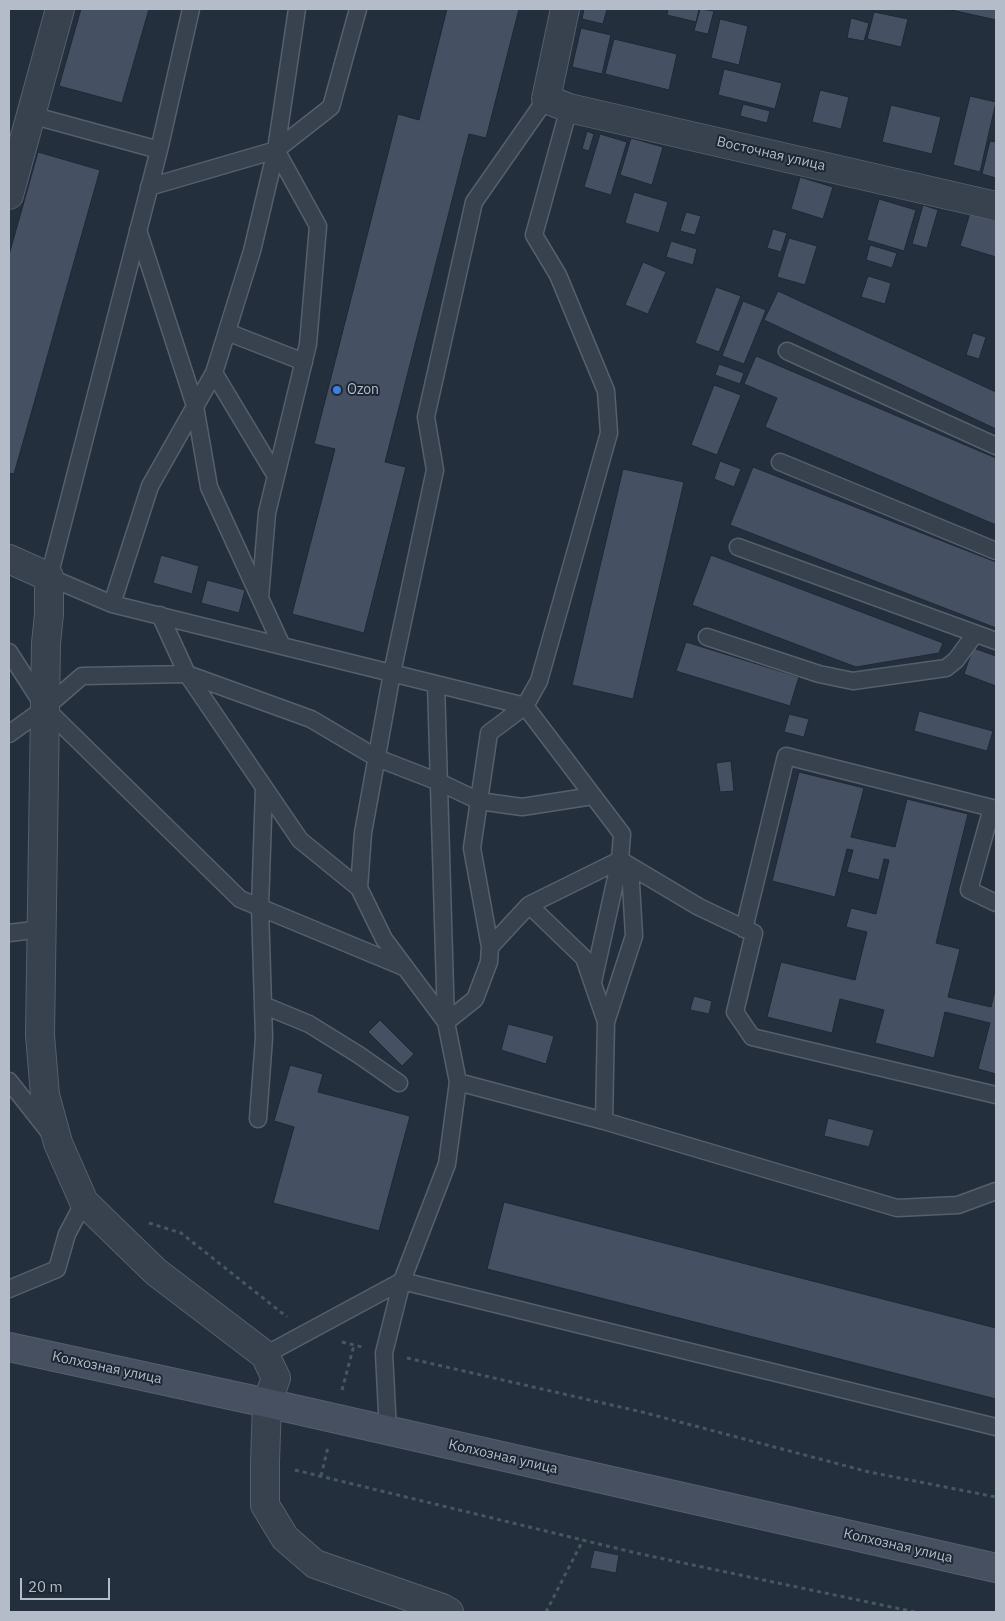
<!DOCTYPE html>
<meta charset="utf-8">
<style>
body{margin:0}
#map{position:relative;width:1005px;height:1621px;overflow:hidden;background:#242f3e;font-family:"IBM Plex Sans",sans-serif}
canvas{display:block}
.frame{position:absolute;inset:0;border:10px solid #b4bcc9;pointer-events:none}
.scale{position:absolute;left:20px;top:1578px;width:90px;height:22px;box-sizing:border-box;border:2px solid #b4bcc9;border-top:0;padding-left:6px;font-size:15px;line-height:18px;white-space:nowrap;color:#b4bcc9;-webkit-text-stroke:4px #1d2633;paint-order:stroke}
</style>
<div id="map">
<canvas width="1005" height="1621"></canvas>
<div class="frame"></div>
<div class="scale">20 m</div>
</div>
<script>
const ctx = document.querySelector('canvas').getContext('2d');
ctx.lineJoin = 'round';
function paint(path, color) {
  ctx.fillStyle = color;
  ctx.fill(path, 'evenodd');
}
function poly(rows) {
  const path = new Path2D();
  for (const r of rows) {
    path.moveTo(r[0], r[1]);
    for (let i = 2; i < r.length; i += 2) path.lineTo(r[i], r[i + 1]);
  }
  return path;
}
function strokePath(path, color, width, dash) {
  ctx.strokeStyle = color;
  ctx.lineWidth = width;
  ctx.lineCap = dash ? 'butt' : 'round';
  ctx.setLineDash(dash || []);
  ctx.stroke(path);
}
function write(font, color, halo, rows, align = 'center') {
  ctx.font = font + ' "IBM Plex Sans",sans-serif';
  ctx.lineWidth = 4;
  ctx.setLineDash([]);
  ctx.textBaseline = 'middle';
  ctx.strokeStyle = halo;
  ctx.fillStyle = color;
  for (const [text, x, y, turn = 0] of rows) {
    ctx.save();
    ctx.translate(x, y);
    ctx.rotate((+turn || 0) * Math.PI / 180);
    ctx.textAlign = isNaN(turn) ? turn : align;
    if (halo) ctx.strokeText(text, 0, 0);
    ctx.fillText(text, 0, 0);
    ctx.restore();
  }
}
const building = poly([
 [81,9,149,9,122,103,59,86,81,9],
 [447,9,519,9,486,138,469,134,385,462,406,467,364,633,292,614,335,449,314,444,398,114,419,120,447,9],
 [584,9,607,9,603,24,582,19,584,9],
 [668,9,696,9,699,10,696,22,667,15,668,9],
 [700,9,714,11,708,34,694,31,700,9],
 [947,9,996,9,996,20,947,9],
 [874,12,908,19,901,47,867,39,874,12],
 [851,18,869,23,864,41,847,38,851,18],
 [720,19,748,26,739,65,711,58,720,19],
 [581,28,611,35,602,74,572,67,581,28],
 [614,39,677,54,669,90,605,74,614,39],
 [724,69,782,83,775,109,718,95,724,69],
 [820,90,849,97,841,129,812,122,820,90],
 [970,96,996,102,980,172,953,165,970,96],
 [743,104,770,111,767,123,740,116,743,104],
 [891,105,941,117,932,154,882,142,891,105],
 [587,131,594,134,589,151,582,149,587,131],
 [600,134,627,142,611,195,584,187,600,134],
 [631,138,663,147,652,185,620,175,631,138],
 [990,141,996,142,996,178,982,174,990,141],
 [38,152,100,170,14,474,9,473,9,255,38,152],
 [800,177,833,187,823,219,791,209,800,177],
 [634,192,668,202,659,233,625,223,634,192],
 [879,199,916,210,904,251,867,240,879,199],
 [923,205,938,210,927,248,912,244,923,205],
 [686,212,701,216,695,235,680,231,686,212],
 [970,213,996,221,996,257,960,246,970,213],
 [773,229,787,233,781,252,767,248,773,229],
 [789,238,817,246,805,285,777,277,789,238],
 [671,241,697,249,693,265,666,257,671,241],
 [870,245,897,253,892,268,866,260,870,245],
 [643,262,666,272,648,314,625,305,643,262],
 [868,276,891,283,885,304,861,297,868,276],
 [716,287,741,296,719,352,695,343,716,287],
 [778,291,996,392,996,429,764,320,778,291],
 [743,301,766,310,744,364,722,356,743,301],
 [973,333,986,337,979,359,966,355,973,333],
 [756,356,996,458,996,525,765,427,777,398,744,384,756,356],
 [719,364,744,373,740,384,715,375,719,364],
 [714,385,741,395,717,455,691,445,714,385],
 [720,461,741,469,734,487,714,479,720,461],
 [753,467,996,562,996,628,730,525,753,467],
 [623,469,684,482,633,699,572,685,623,469],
 [161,555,199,566,192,594,153,583,161,555],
 [711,555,943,643,939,653,856,667,692,605,711,555],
 [207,580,245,590,239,613,201,603,207,580],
 [686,642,799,677,790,706,676,671,686,642],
 [973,648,996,656,996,686,964,674,973,648],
 [919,711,993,731,987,751,914,731,919,711],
 [789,714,809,719,804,737,784,732,789,714],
 [731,761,734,791,720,792,716,763,731,761],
 [799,772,864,788,851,837,895,847,907,799,968,814,936,943,960,949,948,997,991,1007,996,986,996,1074,978,1069,990,1023,945,1012,934,1058,875,1043,884,1010,840,999,832,1033,767,1017,781,962,855,980,867,932,846,927,851,908,876,914,889,860,884,859,879,880,847,872,853,850,847,849,835,897,772,881,799,772],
 [694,996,712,1001,709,1014,690,1010,694,996],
 [380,1020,414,1054,402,1066,368,1032,380,1020],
 [508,1024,554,1036,546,1064,501,1050,508,1024],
 [290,1065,323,1074,318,1092,410,1116,379,1231,273,1203,294,1127,274,1121,290,1065],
 [828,1118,874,1130,869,1147,824,1136,828,1118],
 [504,1202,996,1328,996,1399,487,1269,504,1202],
 [594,1550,619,1555,616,1573,590,1568,594,1550]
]);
const path = poly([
 [149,1223,181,1233,287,1317],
 [342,1342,362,1347],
 [407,1358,642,1412,869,1472,996,1497],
 [342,1390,354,1345],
 [295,1470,636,1553,915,1612],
 [321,1476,328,1447],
 [546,1612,583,1540]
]);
const service = poly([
 [191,9,159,150,49,577,112,604,525,706,622,834,620,860,593,982],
 [31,115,159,150],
 [149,187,276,150,331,107,358,9],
 [138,230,195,406,209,487,282,646],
 [227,332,304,362],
 [787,351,996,446],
 [214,373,276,476],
 [780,462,996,551],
 [738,547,996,641],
 [260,598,267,513,308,344,318,226,276,150],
 [112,604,150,486,214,373,252,251,276,150,297,9],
 [160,615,187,674,300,840,359,888],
 [707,637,819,674,853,681,946,668,956,660,975,634],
 [9,652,45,708,9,734],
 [436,684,446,1022,475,999,489,962,490,947,472,848,489,733,525,706,539,681,609,433,606,391,558,275,534,235,569,108],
 [620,860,699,907,754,933,735,1012,752,1037,996,1095],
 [529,905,584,958,606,1022,604,1121],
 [744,929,786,756,992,808,969,890,996,903],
 [9,933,42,929],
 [490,947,529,905,620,860],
 [406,968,240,899,45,708,82,676,187,674,311,719,377,758,439,782,479,801,522,807,593,796],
 [263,1005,309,1024,359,1055,399,1083],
 [606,1022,634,936,630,866],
 [9,1081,50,1133],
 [458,1082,604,1121,897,1208,958,1205,996,1191],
 [258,1119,264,1038,260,907,264,788],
 [9,1289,57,1269,67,1234,84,1202],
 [265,1355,402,1281,996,1427],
 [388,1431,384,1353,402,1281,447,1164,458,1082,446,1022,384,939,359,888,363,833,392,673,435,470,426,417,474,202,546,99]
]);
const minor = poly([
 [565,9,546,99,569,108,996,206],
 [9,195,60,9],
 [9,559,49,577,49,614,46,643,40,1035,45,1095,58,1143,84,1202,156,1272,265,1355,276,1378,267,1403,265,1462,265,1505,285,1538,315,1564,442,1608,449,1612]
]);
const secondary = poly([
 [9,1347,267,1403,996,1568]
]);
const markers = [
 [337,390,5,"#3f7fe0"]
];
const streetNames = [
 ["Восточная улица",771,154,13],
 ["Колхозная улица",107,1368,12],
 ["Колхозная улица",503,1457,13],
 ["Колхозная улица",898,1546,13]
];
const poiNames = [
 ["Ozon",347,390]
];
paint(building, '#455162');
strokePath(building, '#1f2835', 1);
strokePath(service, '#565f6c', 19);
strokePath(minor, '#565f6c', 30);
strokePath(secondary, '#565f6c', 30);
strokePath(path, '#44595c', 3, [4, 4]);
strokePath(service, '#38414e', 16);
strokePath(minor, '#38414e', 28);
strokePath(secondary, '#465061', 28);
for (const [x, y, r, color] of markers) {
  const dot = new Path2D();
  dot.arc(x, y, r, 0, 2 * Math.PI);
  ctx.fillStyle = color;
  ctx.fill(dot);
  strokePath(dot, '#1d2633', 2);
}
write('14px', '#b4bcc9', '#1d2633', streetNames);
write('14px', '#b4bcc9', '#1d2633', poiNames, 'left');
</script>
